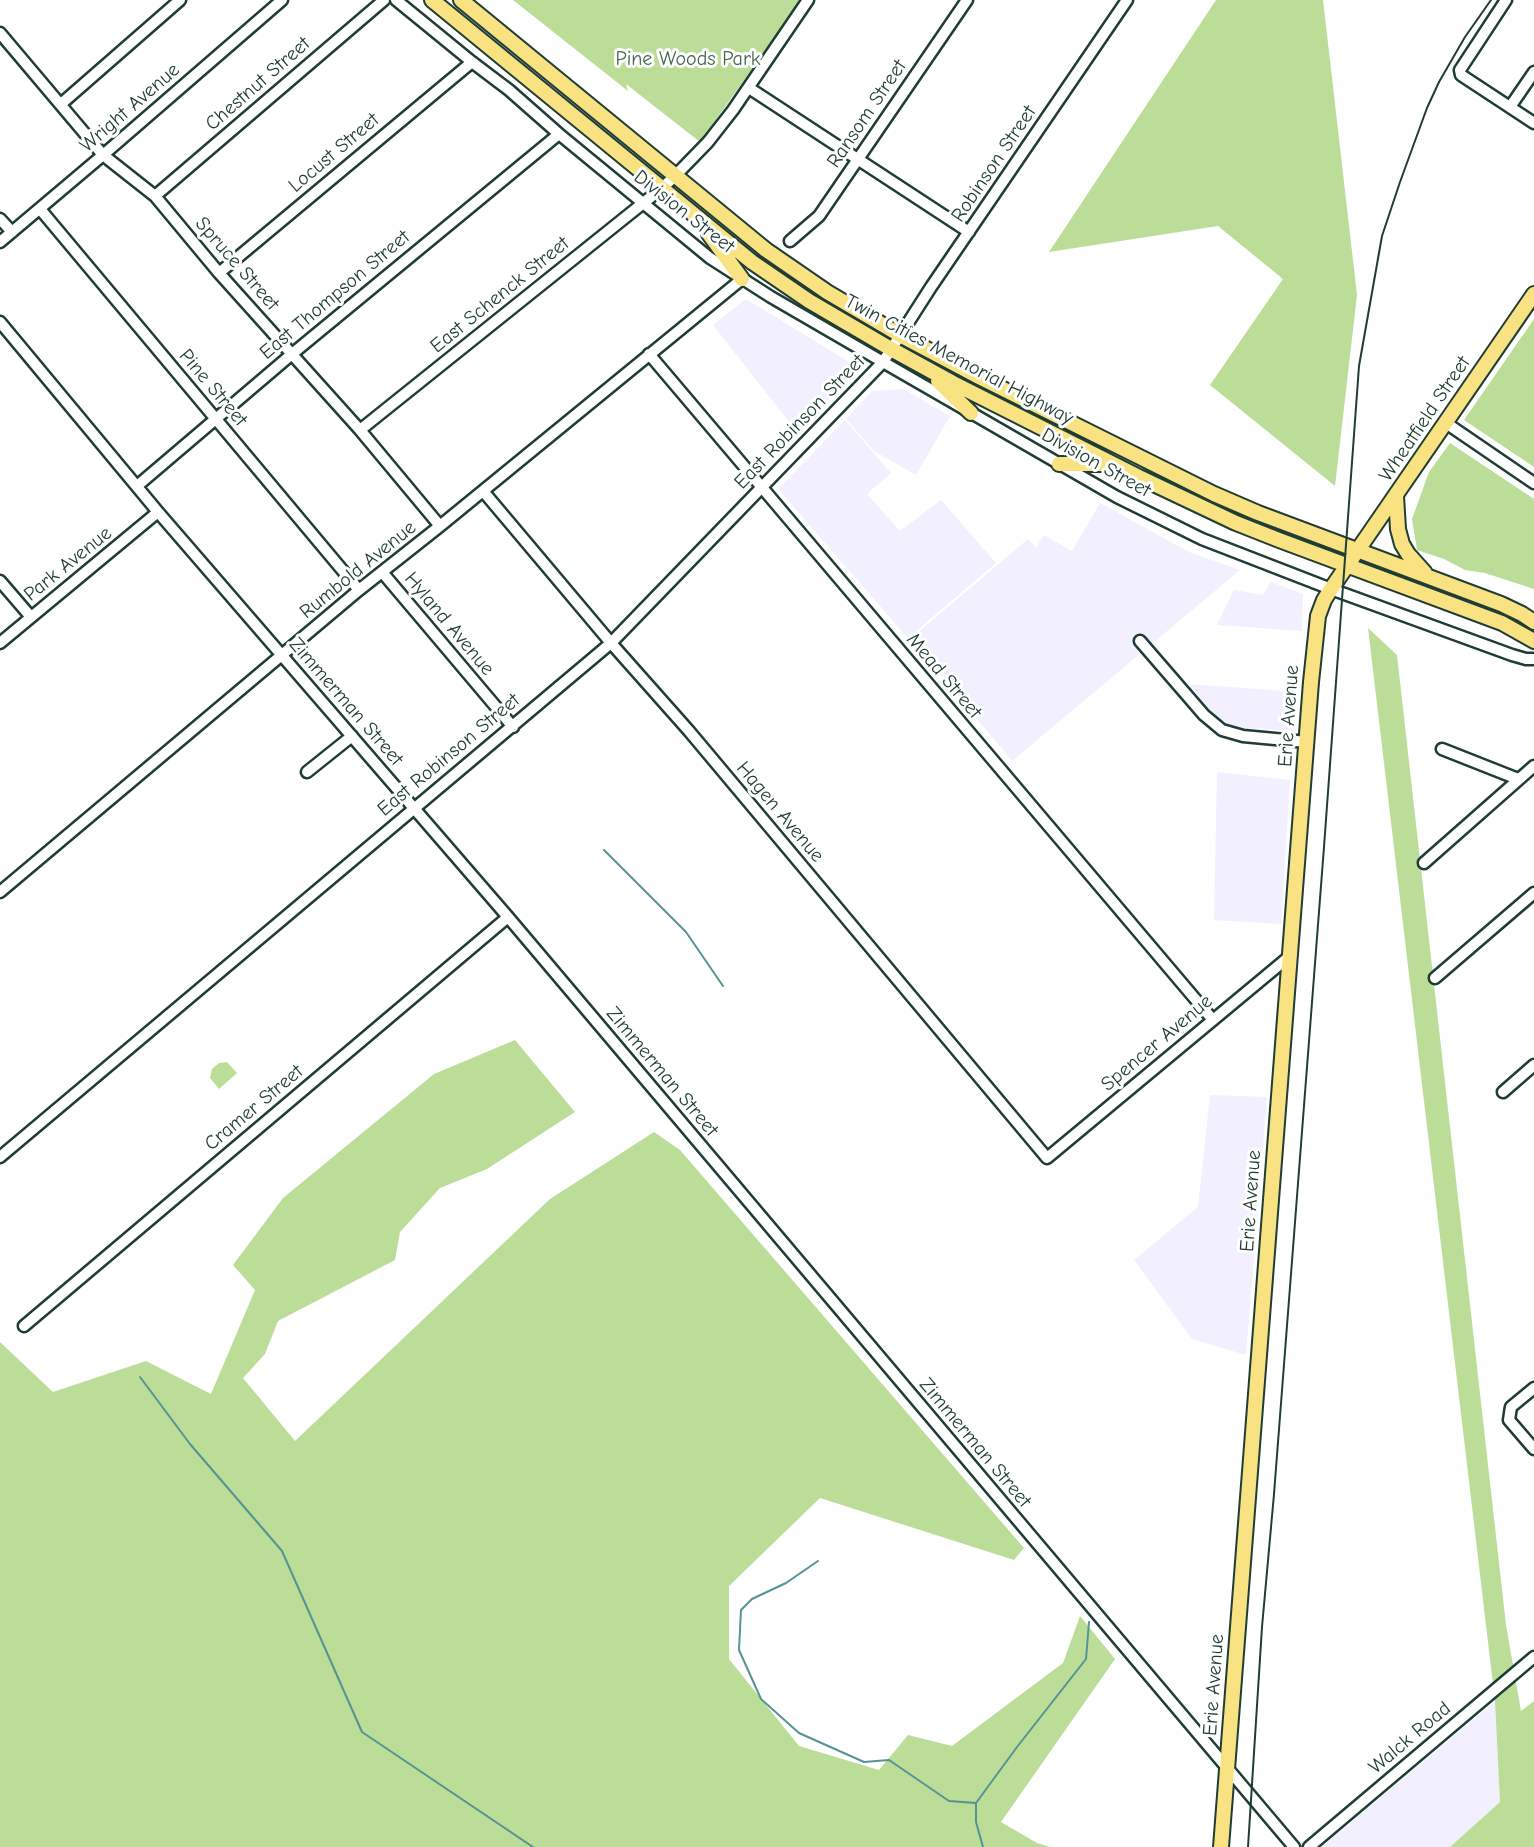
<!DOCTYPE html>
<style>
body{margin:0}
canvas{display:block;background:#fff}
</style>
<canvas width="1534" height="1847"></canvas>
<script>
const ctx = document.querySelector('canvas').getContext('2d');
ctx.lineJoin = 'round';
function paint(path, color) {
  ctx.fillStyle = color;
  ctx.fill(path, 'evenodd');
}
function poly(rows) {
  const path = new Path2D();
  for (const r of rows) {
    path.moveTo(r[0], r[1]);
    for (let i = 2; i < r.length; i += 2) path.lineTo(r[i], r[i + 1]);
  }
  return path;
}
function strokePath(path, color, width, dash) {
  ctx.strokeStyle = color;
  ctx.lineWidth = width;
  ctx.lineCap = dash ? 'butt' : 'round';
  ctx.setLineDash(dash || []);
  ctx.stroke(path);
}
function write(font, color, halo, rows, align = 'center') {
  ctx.font = font + ' "Comic Neue",sans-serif';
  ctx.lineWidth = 6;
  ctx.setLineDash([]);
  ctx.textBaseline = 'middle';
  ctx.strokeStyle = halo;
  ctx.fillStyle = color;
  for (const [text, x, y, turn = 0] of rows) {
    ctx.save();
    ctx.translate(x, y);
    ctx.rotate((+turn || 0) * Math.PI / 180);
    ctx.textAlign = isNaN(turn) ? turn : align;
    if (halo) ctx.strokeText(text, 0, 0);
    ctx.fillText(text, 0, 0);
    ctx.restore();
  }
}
const built = poly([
 [746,299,859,368,797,432,713,325],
 [903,389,950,416,916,475,874,451,846,419,872,391],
 [845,420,891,473,867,494,900,531,941,500,996,563,908,638,778,489],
 [1100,503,1189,552,1240,570,1012,761,910,639,1028,539,1036,548,1044,535,1072,551],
 [1271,582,1303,594,1302,631,1217,625,1234,590,1263,595],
 [1189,684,1297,692,1294,731,1237,728,1216,717],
 [1217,772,1290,780,1281,924,1214,920],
 [1210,1095,1267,1097,1246,1355,1192,1339,1134,1260,1198,1207],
 [1495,1701,1500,1802,1450,1847,1322,1847]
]);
const green = poly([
 [513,0,801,0,700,142,626,84,628,91],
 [1216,0,1323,0,1357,295,1335,486,1210,385,1283,279,1218,226,1049,252],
 [1534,319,1534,467,1464,420],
 [1450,443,1534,499,1534,589,1485,573,1465,570,1444,559,1417,550,1412,519,1429,472],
 [1368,628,1397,655,1506,1625,1521,1711,1534,1701,1534,1847,1450,1847,1500,1802,1495,1701],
 [515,1040,575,1112,487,1169,440,1188,400,1232,395,1260,278,1321,265,1354,243,1378,295,1441,550,1199,654,1132,680,1150,1024,1548,1014,1560,820,1498,729,1586,729,1659,799,1746,879,1770,908,1735,952,1746,1063,1663,1080,1616,1115,1659,1001,1822,1037,1843,1050,1847,0,1847,0,1342,53,1392,146,1361,211,1394,255,1290,233,1265,283,1198,434,1074],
 [227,1062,237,1073,219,1089,210,1078,212,1069,219,1063]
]);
const stream = poly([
 [604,850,686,932,723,986],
 [140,1377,190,1444,282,1551,362,1732,533,1847],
 [818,1561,786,1583,752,1599,741,1610,739,1650,761,1699,799,1733,864,1762,889,1760,949,1801,976,1803],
 [983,1847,976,1822,976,1803,1017,1747,1086,1659,1089,1622]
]);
const minor = poly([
 [396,0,472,62,509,90,559,134,710,258,771,297,883,362,1117,497,1202,539,1331,589,1512,655,1526,659,1534,659],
 [1506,0,1460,70,1461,75,1534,123],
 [0,33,103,155,155,196,219,273,360,430,440,526],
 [749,88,969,232],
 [61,104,180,0],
 [1510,107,1534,72],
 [155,196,384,0],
 [40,209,359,590],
 [0,219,12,232],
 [790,241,819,216,967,0],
 [0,242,103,155,282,0],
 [219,273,472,62],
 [0,322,158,512,508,917,1294,1847],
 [649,354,1213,1020],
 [1446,423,1534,483],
 [360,430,662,188,675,176,708,142,733,110,808,0],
 [137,486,292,354,559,134],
 [483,491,611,643,689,731,1047,1158,1290,956],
 [382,572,513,727],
 [0,581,31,617],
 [1140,641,1204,715,1222,730,1243,736,1307,742],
 [0,643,158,512],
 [1442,749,1518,779],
 [307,772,352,736],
 [1424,863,1534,766],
 [0,892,359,590,440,526,742,279],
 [1435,978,1534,893],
 [1503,1092,1534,1065],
 [0,1157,611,643,883,362,931,287,1127,0],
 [24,1326,508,917],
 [1534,1388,1511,1407,1509,1420,1534,1449],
 [1309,1847,1534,1657]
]);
const major = poly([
 [432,0,752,262,809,301,891,349,953,383,1139,477,1236,523,1279,540,1502,623,1534,641],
 [461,0,766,250,827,292,900,335,981,378,1214,494,1258,513,1501,604,1522,614,1534,622],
 [709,234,742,279],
 [938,381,971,413],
 [1059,464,1111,464],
 [1396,496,1398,529,1402,544,1408,554,1425,573],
 [1221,1847,1311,682,1318,616,1324,600,1331,589,1534,294]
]);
const rail = poly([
 [1248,1847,1262,1627,1274,1494,1324,847,1359,366,1382,236,1400,182,1427,108,1439,82,1465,37,1491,0]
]);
const parkNames = [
 ["Pine Woods Park",688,59]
];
const streetNames = [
 ["Chestnut Street",258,84,-41],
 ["Wright Avenue",130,108,-41],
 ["Ransom Street",867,114,-56],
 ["Locust Street",334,153,-40],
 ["Robinson Street",994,164,-56],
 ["Division Street",684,212,38],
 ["Spruce Street",237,264,49],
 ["East Thompson Street",335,295,-40],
 ["East Schenck Street",500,295,-39],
 ["Twin Cities Memorial Highway",959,360,28],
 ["Pine Street",213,388,50],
 ["Wheatfield Street",1425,419,-56],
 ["East Robinson Street",800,422,-46],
 ["Division Street",1096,463,29],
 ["Park Avenue",68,564,-39],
 ["Rumbold Avenue",358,570,-39],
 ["Hyland Avenue",449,624,50],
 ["Mead Street",944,676,50],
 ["Zimmerman Street",346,702,49],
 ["Erie Avenue",1289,716,-86],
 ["East Robinson Street",449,755,-40],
 ["Hagen Avenue",780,812,50],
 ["Spencer Avenue",1157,1043,-40],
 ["Zimmerman Street",662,1072,50],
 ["Cramer Street",254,1108,-40],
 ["Erie Avenue",1251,1201,-86],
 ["Zimmerman Street",975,1443,50],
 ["Erie Avenue",1214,1685,-86],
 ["Walck Road",1410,1738,-40]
];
paint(built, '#f2effe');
paint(green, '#bcdd97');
strokePath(stream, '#569395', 2);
strokePath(minor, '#1f3d34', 15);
strokePath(major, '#1f3d34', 18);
strokePath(minor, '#fff', 10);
strokePath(major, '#f8e281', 14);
strokePath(rail, '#1f3d34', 2);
write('20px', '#46654d', '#fff', parkNames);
write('20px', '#1f3d34', '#fff', streetNames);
</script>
